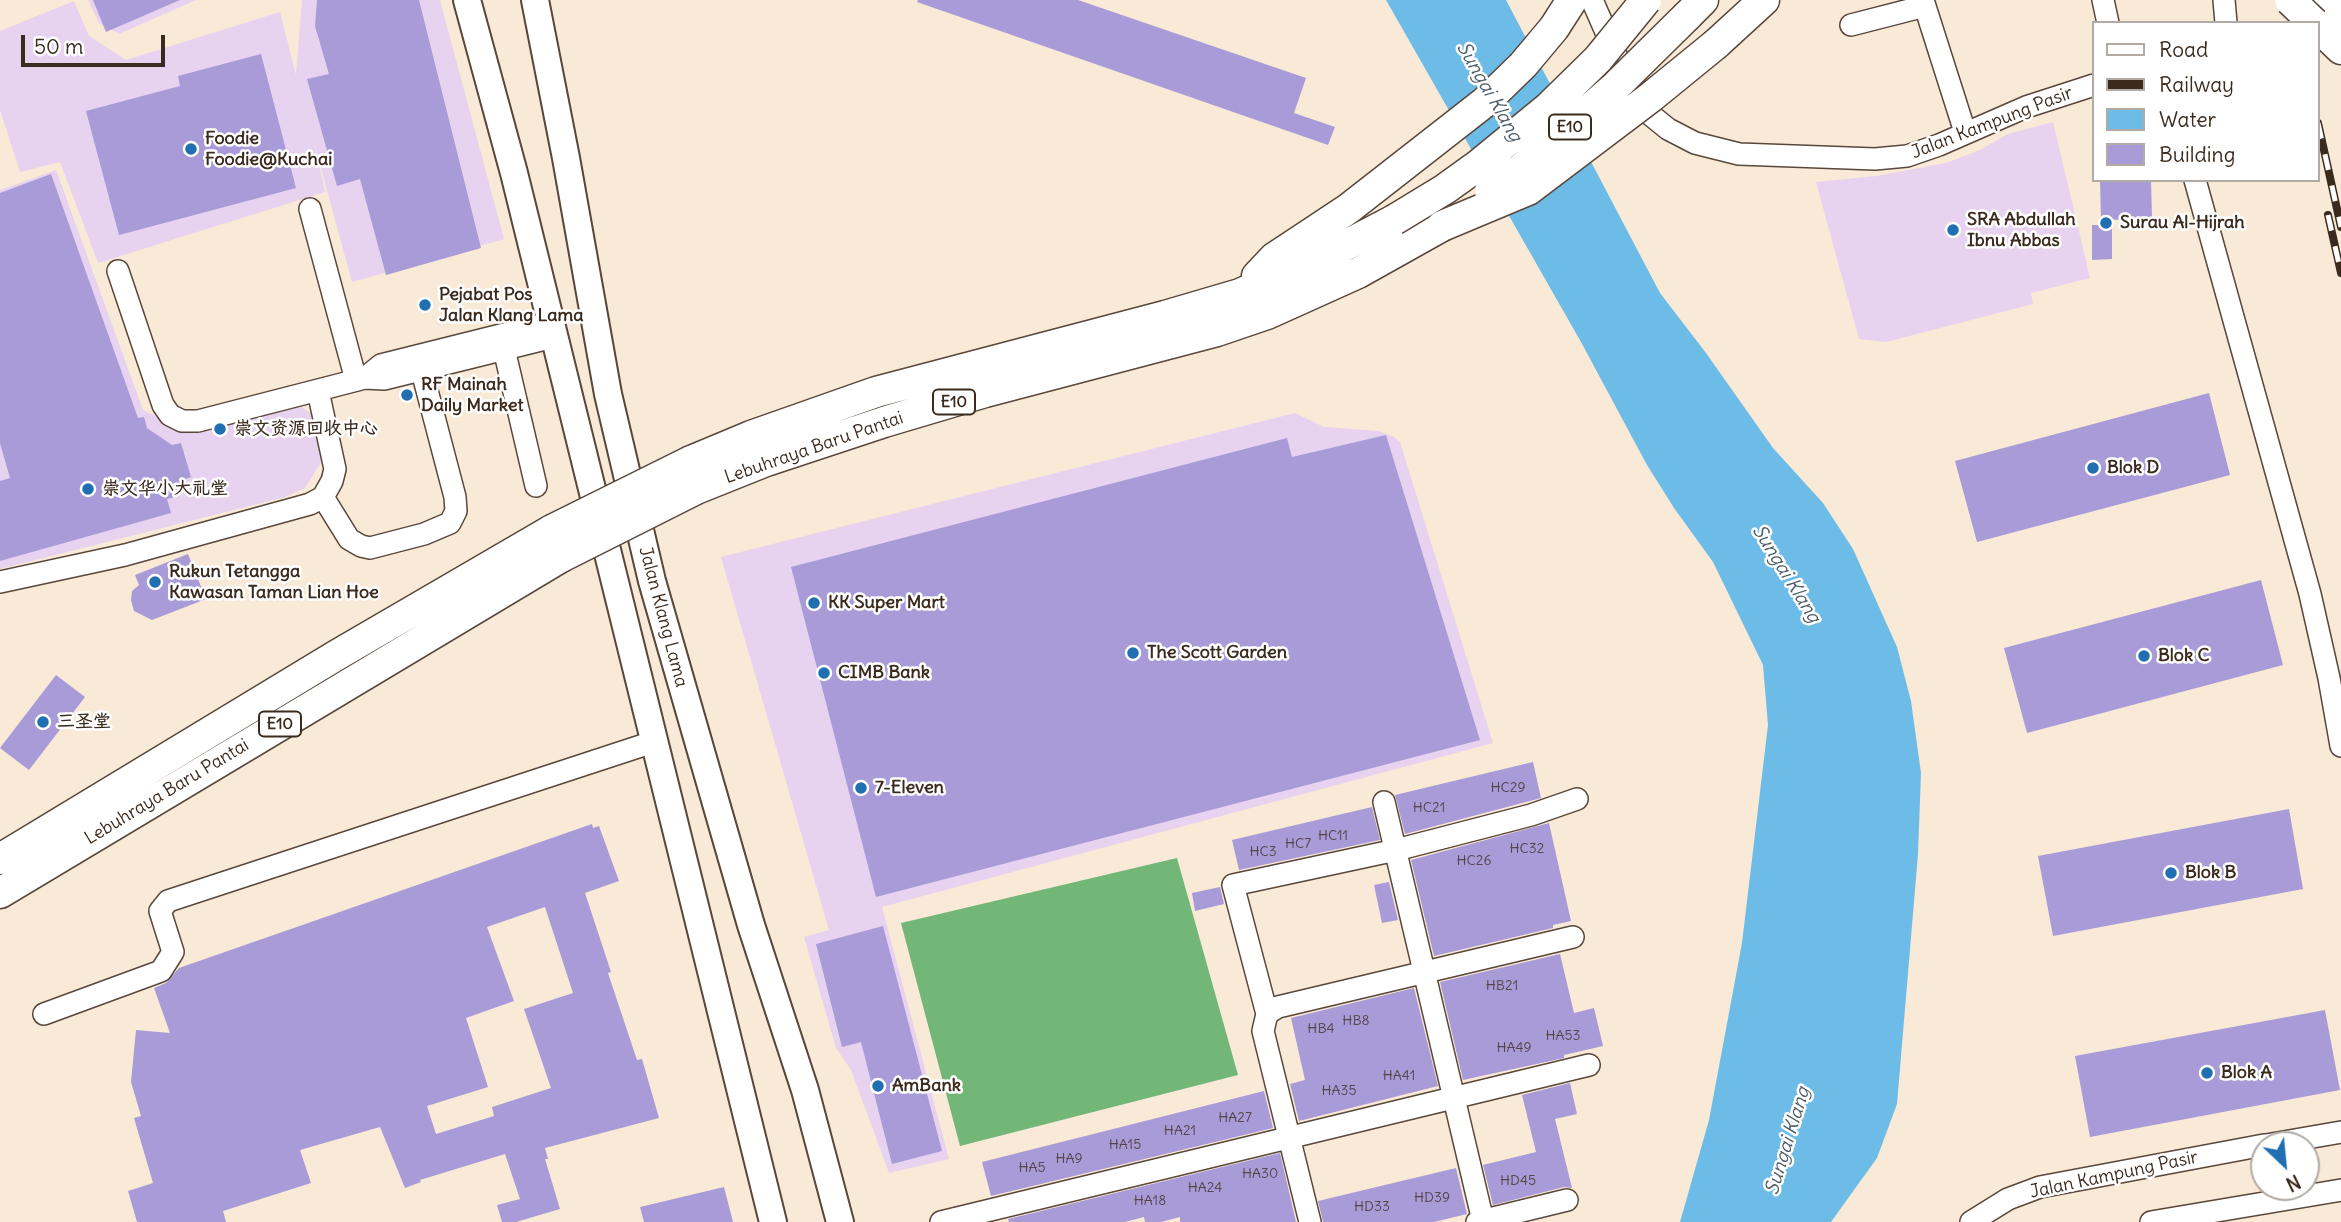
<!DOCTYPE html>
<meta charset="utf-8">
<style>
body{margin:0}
#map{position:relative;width:2341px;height:1222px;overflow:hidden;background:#f9e9d7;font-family:Delius,sans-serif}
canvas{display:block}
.legend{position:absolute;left:2092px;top:21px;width:228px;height:161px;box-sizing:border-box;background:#fff;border:2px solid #b1aaa5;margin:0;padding:9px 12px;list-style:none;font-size:21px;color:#3b2a1e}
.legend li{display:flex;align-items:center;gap:14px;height:35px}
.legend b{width:35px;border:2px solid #b1aaa5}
.north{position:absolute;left:2250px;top:1131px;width:70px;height:70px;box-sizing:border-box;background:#fff;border:2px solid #b1aaa5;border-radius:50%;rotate:154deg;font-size:19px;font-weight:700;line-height:28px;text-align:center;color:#3b2a1e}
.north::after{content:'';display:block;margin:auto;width:24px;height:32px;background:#1f6fb2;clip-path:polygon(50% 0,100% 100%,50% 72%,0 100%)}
.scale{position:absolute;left:21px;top:35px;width:144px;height:32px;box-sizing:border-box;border:4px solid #3b2a1e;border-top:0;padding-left:9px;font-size:21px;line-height:24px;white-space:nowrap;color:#3b2a1e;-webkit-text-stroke:5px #fff;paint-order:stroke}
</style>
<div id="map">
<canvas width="2341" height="1222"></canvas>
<ul class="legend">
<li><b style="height:9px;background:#fff"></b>Road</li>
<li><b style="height:9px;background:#3b2a1e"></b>Railway</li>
<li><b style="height:19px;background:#6dbce8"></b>Water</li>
<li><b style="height:19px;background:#a89bd7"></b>Building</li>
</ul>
<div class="north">N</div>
<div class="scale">50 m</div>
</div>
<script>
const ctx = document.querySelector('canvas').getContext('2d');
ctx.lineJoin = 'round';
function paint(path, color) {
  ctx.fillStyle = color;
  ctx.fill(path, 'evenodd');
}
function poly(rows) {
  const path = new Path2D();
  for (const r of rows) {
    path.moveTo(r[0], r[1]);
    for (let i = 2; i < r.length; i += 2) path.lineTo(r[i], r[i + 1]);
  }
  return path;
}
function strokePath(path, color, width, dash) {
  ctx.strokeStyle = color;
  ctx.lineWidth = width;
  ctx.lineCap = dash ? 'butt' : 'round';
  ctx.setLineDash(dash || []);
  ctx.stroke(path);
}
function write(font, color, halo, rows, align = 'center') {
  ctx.font = font + ' Delius,"LXGW WenKai TC",sans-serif';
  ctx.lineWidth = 5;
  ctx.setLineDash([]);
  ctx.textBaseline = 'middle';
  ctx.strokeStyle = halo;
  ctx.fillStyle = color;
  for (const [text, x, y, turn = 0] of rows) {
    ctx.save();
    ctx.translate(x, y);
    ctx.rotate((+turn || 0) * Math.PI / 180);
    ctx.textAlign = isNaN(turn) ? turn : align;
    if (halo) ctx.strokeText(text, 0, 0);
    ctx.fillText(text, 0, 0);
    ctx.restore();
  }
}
const built = poly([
 [88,0,196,0,119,34,99,23],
 [302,0,440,0,504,239,352,282,314,143,325,192,98,263,60,162,20,172,0,110,0,31,74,1,89,36,126,60,280,12,296,75],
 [2053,122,2090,278,2031,293,2033,304,1886,342,1859,339,1816,182,1877,176,1946,163,1980,150,2008,134],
 [56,170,143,410,184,430,298,404,314,416,324,458,305,488,285,497,0,569,0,190],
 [1295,413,1324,427,1378,431,1394,437,1400,442,1493,743,882,907,949,1159,889,1173,851,1070,836,1048,804,937,829,930,721,557]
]);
const forest = poly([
 [1177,858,1238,1075,960,1146,901,923]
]);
const water = poly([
 [1386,0,1506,0,1660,293,1706,353,1773,448,1823,503,1853,549,1897,647,1911,701,1921,773,1918,854,1897,1104,1877,1158,1831,1222,1680,1222,1709,1120,1742,943,1768,725,1763,665,1713,562,1674,508,1647,465,1581,342]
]);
const building = poly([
 [93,0,180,0,106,32],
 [317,0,419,0,481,248,386,275,360,179,337,186,307,79,329,74,315,26],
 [918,0,1078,0,1306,78,1294,113,1335,127,1328,145,917,2],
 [261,54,296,188,119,235,86,111,180,86,178,76],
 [51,174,138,418,144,417,147,428,172,445,181,443,191,477,183,480,179,496,167,499,171,513,0,561,0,481,10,478,0,443,0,193],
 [2100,180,2151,180,2152,219,2101,220],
 [2092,225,2112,225,2112,259,2092,260],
 [2209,393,2230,475,1977,542,1955,461],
 [1386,435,1480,740,876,897,791,567,1287,438,1292,457],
 [188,554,206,599,152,620,134,611,131,600,132,591,139,585,135,575],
 [2261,580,2283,665,2027,733,2004,648],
 [56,675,85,697,29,770,0,748],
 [1533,762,1541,798,1405,834,1395,795],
 [1372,807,1380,840,1239,870,1232,840],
 [2289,809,2303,889,2053,936,2038,856],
 [1549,823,1571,921,1553,925,1553,928,1434,956,1411,860],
 [592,824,593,828,599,826,619,881,585,893,611,972,608,973,637,1060,642,1059,659,1118,545,1148,548,1159,545,1159,560,1209,516,1222,502,1222,497,1205,520,1199,505,1154,420,1180,421,1182,405,1188,380,1127,300,1150,311,1183,223,1211,226,1222,137,1222,128,1191,153,1183,134,1118,141,1116,131,1082,136,1030,170,1033,154,988,166,983,179,968],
 [545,907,573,993,524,1009,551,1088,492,1107,494,1116,436,1134,427,1106,488,1087,466,1018,514,1001,487,927],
 [1389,882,1398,920,1382,923,1374,885],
 [1220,887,1224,904,1195,911,1192,893],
 [883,926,942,1151,892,1164,861,1042,842,1047,816,944],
 [1560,954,1574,1013,1594,1008,1603,1046,1564,1055,1564,1058,1463,1080,1440,982],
 [1414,988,1438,1086,1299,1121,1290,1084,1305,1080,1291,1018],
 [2325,1010,2340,1090,2090,1137,2075,1056],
 [1570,1083,1577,1114,1555,1119,1572,1188,1564,1187,1493,1205,1483,1165,1536,1152,1522,1095],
 [1264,1091,1273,1128,991,1196,982,1162],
 [1280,1153,1296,1222,1180,1222,1180,1217,1161,1222,1145,1222,1144,1217,1125,1222,1009,1222,1008,1219],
 [1456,1168,1467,1214,1434,1222,1323,1222,1318,1201],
 [724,1187,733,1222,644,1222,640,1207]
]);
const minor = poly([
 [1592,0,1620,64,1647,112,1668,129,1695,143,1739,154,1875,159,1907,156,1939,145,2026,107,2094,85],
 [1923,0,1965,132],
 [2103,0,2108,23],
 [2224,0,2226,23],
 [1851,25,1925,6],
 [2195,180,2310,594,2329,678,2341,746],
 [310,209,356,380],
 [118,271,163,405,170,415,182,421,198,421,365,378,384,379,553,337],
 [504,349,536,486],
 [365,378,381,365,549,323],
 [323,497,349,539,361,546,370,548,424,534,450,523,456,511,455,497,418,356],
 [0,582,125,555,310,504,323,497,332,481,335,469,318,391],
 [1384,802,1483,1221],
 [44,1014,161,971,173,952,160,911,168,901,653,742],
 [1267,1014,1233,885,1396,850,1531,815,1577,799],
 [2266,1145,2341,1132],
 [941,1222,1589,1065],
 [1310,1222,1263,1031,1267,1014,1278,1007,1573,937],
 [1477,1222,1567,1200],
 [1971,1222,2008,1199,2040,1187,2264,1145],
 [2151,1222,2341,1190]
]);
const major = poly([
 [467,0,514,173,773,1222],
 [535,0,566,158,608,394,652,581,751,925,805,1090,840,1222]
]);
const highway = poly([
 [2318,0,2341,14],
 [1687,16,1703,0],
 [2318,27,2341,49],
 [1716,44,1764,0],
 [1257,276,1274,258,1348,209,1485,102,1523,65,1554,28,1572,0],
 [691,461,751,436,876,392,1165,316,1240,294,1333,252,1394,220],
 [696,489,766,461,884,422,985,392,1217,331,1267,314,1358,273,1442,226],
 [0,859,337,655,552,530],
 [0,893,561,557]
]);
const rail = poly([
 [2290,0,2296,23],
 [2318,123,2341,227],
 [2328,215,2341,273]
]);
const highwayBridge = poly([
 [2290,0,2314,23],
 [1490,191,1521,169,1616,86,1687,16],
 [1394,220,1445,189,1477,166,1549,107,1598,59,1646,0],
 [1442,226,1528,190,1651,97,1716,44],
 [552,530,691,461],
 [561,557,696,489]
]);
const markers = [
 [191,149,7,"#1f6fb2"],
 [2106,223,7,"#1f6fb2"],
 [1953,230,7,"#1f6fb2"],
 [425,305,7,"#1f6fb2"],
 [407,395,7,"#1f6fb2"],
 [220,429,7,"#1f6fb2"],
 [2093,468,7,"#1f6fb2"],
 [88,489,7,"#1f6fb2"],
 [155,582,7,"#1f6fb2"],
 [814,603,7,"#1f6fb2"],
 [1133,653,7,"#1f6fb2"],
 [2144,656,7,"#1f6fb2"],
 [824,673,7,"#1f6fb2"],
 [43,722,7,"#1f6fb2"],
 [861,788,7,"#1f6fb2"],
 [2171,873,7,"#1f6fb2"],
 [2207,1073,7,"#1f6fb2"],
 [878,1086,7,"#1f6fb2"]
];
const numberNames = [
 ["HC29",1508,788],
 ["HC21",1429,808],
 ["HC11",1333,836],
 ["HC7",1298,844],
 ["HC32",1527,849],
 ["HC3",1263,852],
 ["HC26",1474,861],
 ["HB21",1502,986],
 ["HB8",1356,1021],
 ["HB4",1321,1029],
 ["HA53",1563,1036],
 ["HA49",1514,1048],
 ["HA41",1399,1076],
 ["HA35",1339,1091],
 ["HA27",1235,1118],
 ["HA21",1180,1131],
 ["HA15",1125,1145],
 ["HA9",1069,1159],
 ["HA5",1032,1168],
 ["HA30",1260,1174],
 ["HD45",1518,1181],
 ["HA24",1205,1188],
 ["HD39",1432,1198],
 ["HA18",1150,1201],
 ["HD33",1372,1207]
];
const shields = [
 [1570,127,42],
 [954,402,42],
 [280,724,42]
];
const shieldNames = [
 ["E10",1570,127],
 ["E10",954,402],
 ["E10",280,724]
];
const streetNames = [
 ["Jalan Kampung Pasir",1992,123,-21],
 ["Lebuhraya Baru Pantai",814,448,-19],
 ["Jalan Klang Lama",663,617,75],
 ["Lebuhraya Baru Pantai",167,792,-31],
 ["Jalan Kampung Pasir",2114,1175,-12]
];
const poiNames = [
 ["Foodie",205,139],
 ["Foodie@Kuchai",205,160],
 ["SRA Abdullah",1967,220],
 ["Ibnu Abbas",1967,241],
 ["Surau Al-Hijrah",2120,223],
 ["Pejabat Pos",439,295],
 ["Jalan Klang Lama",439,316],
 ["RF Mainah",421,385],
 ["Daily Market",421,406],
 ["崇文资源回收中心",234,429],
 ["Blok D",2107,468],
 ["崇文华小大礼堂",102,489],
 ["Rukun Tetangga",169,572],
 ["Kawasan Taman Lian Hoe",169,593],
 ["KK Super Mart",828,603],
 ["The Scott Garden",1147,653],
 ["Blok C",2158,656],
 ["CIMB Bank",838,673],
 ["三圣堂",57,722],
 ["7-Eleven",875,788],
 ["Blok B",2185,873],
 ["Blok A",2221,1073],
 ["AmBank",892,1086]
];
const waterNames = [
 ["Sungai Klang",1489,92,60],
 ["Sungai Klang",1786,574,58],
 ["Sungai Klang",1788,1141,-73]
];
paint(built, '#e7d2ef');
paint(forest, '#72b678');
paint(water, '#6dbce8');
paint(building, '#a89bd7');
strokePath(minor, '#58473a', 24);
strokePath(major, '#58473a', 30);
strokePath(highway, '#58473a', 33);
strokePath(minor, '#fff', 21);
strokePath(major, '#fff', 26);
strokePath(highway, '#fff', 30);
strokePath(rail, '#3b2a1e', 8);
strokePath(rail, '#fff', 5, [16]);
strokePath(highwayBridge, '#58473a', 33, []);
strokePath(highwayBridge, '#fff', 30);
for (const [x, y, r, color] of markers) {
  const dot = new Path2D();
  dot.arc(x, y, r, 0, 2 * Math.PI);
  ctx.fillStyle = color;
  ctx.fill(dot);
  strokePath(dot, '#fff', 2.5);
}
write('14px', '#56464c', null, numberNames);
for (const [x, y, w] of shields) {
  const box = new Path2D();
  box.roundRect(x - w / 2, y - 12.5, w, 25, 5);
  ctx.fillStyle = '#fff';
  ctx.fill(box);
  strokePath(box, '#3b2a1e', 2);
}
write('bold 16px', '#3b2a1e', null, shieldNames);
write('18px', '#3b2a1e', '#fff', streetNames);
write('bold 18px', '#3b2a1e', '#fff', poiNames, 'left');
write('italic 19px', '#4c5d65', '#fff', waterNames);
</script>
